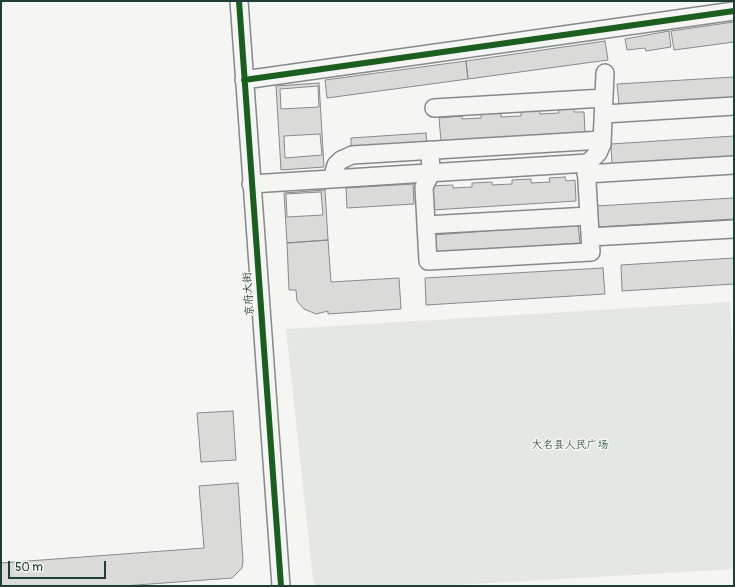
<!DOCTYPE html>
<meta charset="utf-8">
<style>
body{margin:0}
#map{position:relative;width:735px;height:587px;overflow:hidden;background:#f5f5f3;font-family:Pangolin,sans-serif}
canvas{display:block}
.frame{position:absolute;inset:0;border:2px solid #1f3d34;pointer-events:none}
.scale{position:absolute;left:8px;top:561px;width:98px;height:18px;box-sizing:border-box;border:2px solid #1f3d34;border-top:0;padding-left:5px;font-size:12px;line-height:14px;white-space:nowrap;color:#1f3d34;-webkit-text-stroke:3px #f6f6f2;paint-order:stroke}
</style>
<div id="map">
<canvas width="735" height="587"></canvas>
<div class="frame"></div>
<div class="scale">50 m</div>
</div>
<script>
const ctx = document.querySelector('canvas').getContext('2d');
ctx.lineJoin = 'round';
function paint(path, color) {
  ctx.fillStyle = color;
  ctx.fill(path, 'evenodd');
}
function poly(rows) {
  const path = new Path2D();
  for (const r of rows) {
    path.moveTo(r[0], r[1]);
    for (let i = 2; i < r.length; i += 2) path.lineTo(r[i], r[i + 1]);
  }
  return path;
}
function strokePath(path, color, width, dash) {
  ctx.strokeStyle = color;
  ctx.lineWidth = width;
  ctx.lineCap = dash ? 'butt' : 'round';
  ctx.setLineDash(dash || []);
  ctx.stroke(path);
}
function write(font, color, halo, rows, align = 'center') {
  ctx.font = font + ' Pangolin,"LXGW WenKai TC",sans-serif';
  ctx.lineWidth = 3;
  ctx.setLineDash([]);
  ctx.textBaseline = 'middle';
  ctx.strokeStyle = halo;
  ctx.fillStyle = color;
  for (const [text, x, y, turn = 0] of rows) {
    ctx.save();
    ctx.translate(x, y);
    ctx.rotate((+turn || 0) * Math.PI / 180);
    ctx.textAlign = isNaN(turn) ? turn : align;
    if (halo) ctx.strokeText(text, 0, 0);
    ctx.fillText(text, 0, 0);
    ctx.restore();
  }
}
const green = poly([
 [730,302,734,380,734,569,438,586,316,586,313,579,286,329]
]);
const building = poly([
 [734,22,734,42,674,50,671,31,734,22],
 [669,31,671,47,646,51,645,48,627,50,625,39,669,31],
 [605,41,608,60,468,79,466,61,605,41],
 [466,61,468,79,327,98,325,80,466,61],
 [734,77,734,98,619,105,617,84,734,77],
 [319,83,324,167,281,170,276,86,319,83],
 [318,86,319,107,281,109,280,89,318,86],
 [574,108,574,112,584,112,585,132,441,141,439,118,462,116,462,119,481,118,481,114,501,113,501,117,521,116,521,111,539,110,540,114,559,113,558,109,574,108],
 [426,133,427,146,351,151,351,138,426,133],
 [320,134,322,155,285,158,284,136,320,134],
 [734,136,734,157,612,164,611,144,734,136],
 [565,177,566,181,575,180,576,201,432,210,430,186,453,185,453,188,472,187,472,183,492,182,492,185,512,184,512,180,531,179,531,183,550,182,549,178,565,177],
 [413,184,414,204,347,208,346,188,413,184],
 [325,190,328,240,287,243,284,193,325,190],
 [321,192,323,215,287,217,286,194,321,192],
 [734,198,734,219,597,227,596,206,734,198],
 [578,224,580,243,434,253,433,235,578,224],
 [328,240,331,282,399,278,401,309,328,314,328,311,316,314,304,309,297,301,296,290,289,290,287,243,328,240],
 [734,258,734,284,622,291,621,265,734,258],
 [603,268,605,294,426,305,425,278,603,268],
 [233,411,236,460,201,462,197,413,233,411],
 [238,483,243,561,242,568,232,578,123,586,1,586,1,563,204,548,199,486,238,483]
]);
const minor = poly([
 [239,1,281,586],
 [244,80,734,11],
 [434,108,604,98],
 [604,114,734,106],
 [430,150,431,173,424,187,428,261,591,252,586,164],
 [586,174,734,165],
 [332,179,336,165,341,160,352,155,602,140],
 [251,184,588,163,598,153,602,144,605,73],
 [426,225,589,216],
 [590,237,734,229]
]);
const cycleway = poly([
 [239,1,281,586],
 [244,80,734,11]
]);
const streetNames = [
 ["京府大街",249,294,-94]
];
const parkNames = [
 ["大名县人民广场",570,445]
];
paint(green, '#e4e7e3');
paint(building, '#dadbd9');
strokePath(building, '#858a88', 1);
strokePath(minor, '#858a88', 20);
strokePath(minor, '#f5f5f3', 17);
strokePath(cycleway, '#1b5e20', 6);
write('11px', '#1f3d34', '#f6f6f2', streetNames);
write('11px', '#445d54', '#f6f6f2', parkNames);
</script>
